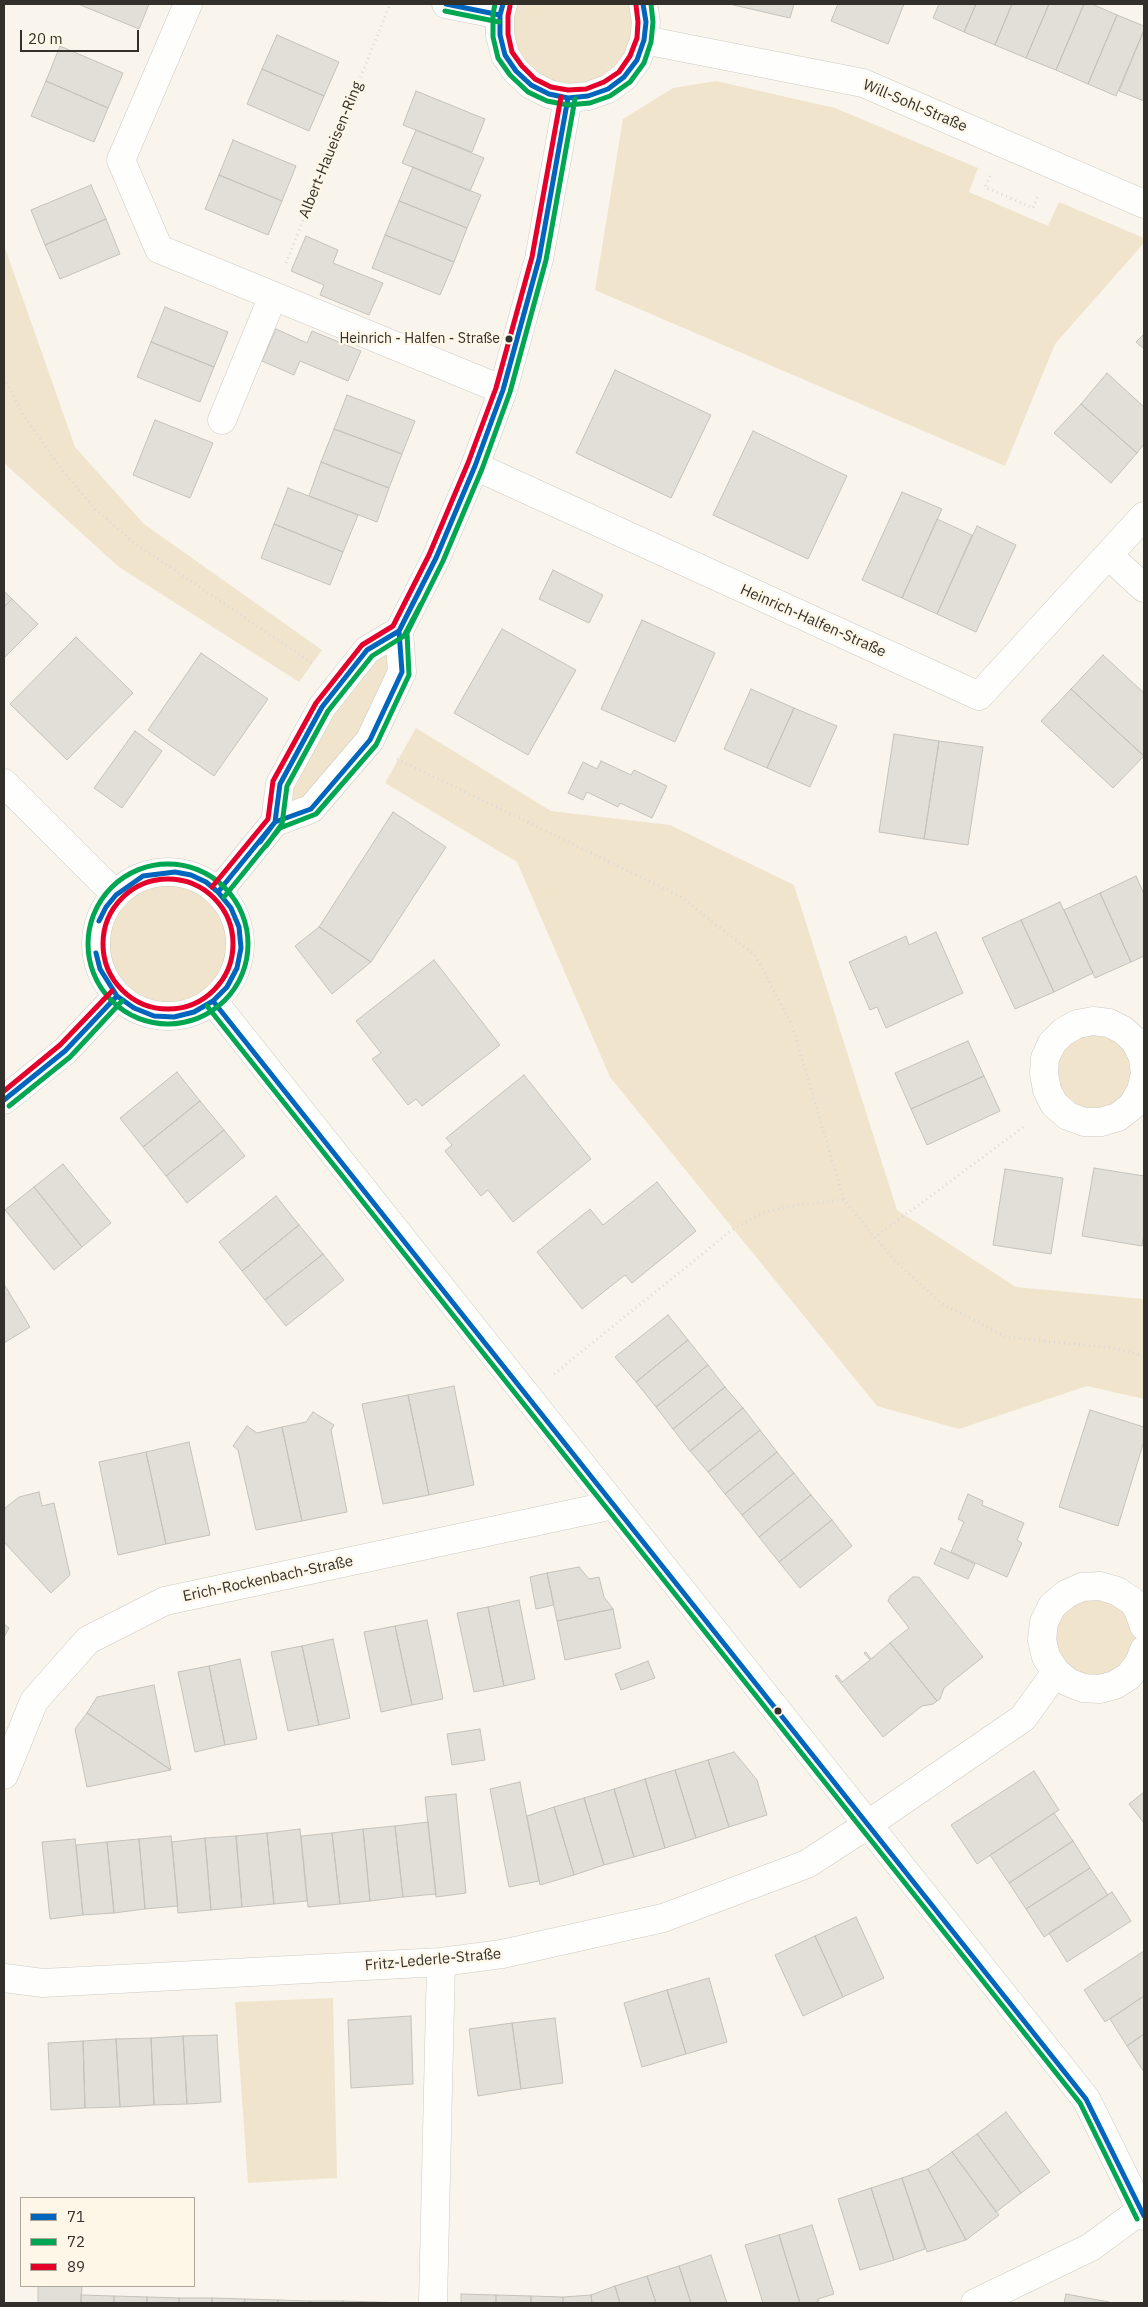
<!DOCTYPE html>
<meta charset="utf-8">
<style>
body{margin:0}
#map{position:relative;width:1148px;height:2307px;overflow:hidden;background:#f9f5ec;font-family:"IBM Plex Sans",sans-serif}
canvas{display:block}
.frame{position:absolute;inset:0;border:5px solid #33302b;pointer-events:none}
.legend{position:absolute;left:20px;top:2197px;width:175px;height:90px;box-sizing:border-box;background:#fef6e7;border:1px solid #ada79c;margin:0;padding:6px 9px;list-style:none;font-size:15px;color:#33302b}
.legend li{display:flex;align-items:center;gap:10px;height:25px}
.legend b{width:25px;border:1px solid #ada79c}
.scale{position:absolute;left:20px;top:30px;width:119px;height:22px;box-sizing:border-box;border:2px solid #33302b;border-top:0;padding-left:6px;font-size:15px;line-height:18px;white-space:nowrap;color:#33302b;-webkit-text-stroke:4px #fef6e7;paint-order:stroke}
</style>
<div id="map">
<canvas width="1148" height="2307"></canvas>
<div class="frame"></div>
<ul class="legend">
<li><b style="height:6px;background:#0065bd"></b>71</li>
<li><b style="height:6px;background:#00a651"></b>72</li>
<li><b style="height:6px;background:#e4002b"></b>89</li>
</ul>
<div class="scale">20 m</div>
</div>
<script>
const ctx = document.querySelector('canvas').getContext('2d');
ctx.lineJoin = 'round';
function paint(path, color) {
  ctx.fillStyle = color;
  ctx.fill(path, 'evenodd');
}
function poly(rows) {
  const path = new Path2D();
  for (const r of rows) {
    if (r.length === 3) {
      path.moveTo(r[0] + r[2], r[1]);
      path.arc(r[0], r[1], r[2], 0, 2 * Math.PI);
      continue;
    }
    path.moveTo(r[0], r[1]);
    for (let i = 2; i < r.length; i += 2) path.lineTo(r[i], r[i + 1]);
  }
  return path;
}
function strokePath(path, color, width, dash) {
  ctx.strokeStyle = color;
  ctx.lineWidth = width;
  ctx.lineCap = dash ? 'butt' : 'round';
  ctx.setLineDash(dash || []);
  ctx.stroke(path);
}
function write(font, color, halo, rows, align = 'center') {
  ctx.font = font + ' "IBM Plex Sans",sans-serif';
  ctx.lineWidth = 4.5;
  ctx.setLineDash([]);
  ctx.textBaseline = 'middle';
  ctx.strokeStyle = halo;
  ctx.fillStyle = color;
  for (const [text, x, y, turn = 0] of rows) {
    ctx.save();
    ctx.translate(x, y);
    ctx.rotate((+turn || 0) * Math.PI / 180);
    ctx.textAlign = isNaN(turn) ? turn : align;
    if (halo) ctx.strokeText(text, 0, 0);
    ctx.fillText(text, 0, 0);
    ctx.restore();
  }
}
const green = poly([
 [503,4,643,4,646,22,608,89,531,85,500,15],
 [716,81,835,108,978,168,969,192,1048,226,1059,202,1144,238,1144,243,1055,344,1005,466,595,290,623,119,673,88],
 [4,245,75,447,144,524,322,650,299,682,119,567,4,463],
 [399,631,370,740,275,822,322,707],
 [416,728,551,811,670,825,794,885,897,1210,1016,1287,1144,1299,1144,1399,1087,1386,959,1429,877,1406,610,1077,517,862,385,783],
 [168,944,72],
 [1077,1024,1135,1041,1132,1106,1068,1116,1045,1058],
 [1100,1586,1144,1626,1129,1676,1068,1682,1044,1622],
 [333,1998,337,2178,248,2183,235,2002]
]);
const building = poly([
 [78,4,149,4,139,29,78,4],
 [729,4,794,4,790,18,729,4],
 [838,4,904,4,888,44,831,21,838,4],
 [939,4,976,4,964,32,933,18,939,4],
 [976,4,1012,4,995,45,964,32,976,4],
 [1012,4,1049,4,1026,58,995,45,1012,4],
 [1049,4,1084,4,1056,70,1026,58,1049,4],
 [1084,4,1092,4,1117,15,1088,84,1056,70,1084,4],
 [1117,15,1144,26,1144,30,1116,96,1088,84,1117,15],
 [1144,30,1144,101,1119,91,1144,30],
 [277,35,339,62,324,96,262,69,277,35],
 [60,46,123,73,108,108,46,81,60,46],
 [262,69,324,96,309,131,247,104,262,69],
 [46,81,108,108,94,142,31,116,46,81],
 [416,91,485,119,472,152,403,125,416,91],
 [416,130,484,158,470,191,402,163,416,130],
 [233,140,296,166,282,201,219,175,233,140],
 [413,167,481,195,467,228,399,201,413,167],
 [219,175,282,201,268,235,205,209,219,175],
 [91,185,106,219,45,245,31,210,91,185],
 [399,201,467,228,454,262,385,235,399,201],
 [106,219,120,254,60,279,45,245,106,219],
 [385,235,454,262,440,295,372,268,385,235],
 [306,236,338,250,333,263,383,283,369,315,320,295,324,285,291,271,306,236],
 [165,307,228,332,214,367,151,342,165,307],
 [276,329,307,343,312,331,361,351,348,381,300,361,294,375,262,361,276,329],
 [1144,334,1144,349,1136,342,1144,334],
 [151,342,214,367,200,402,137,377,151,342],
 [615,370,711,415,671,498,576,453,615,370],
 [1107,373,1144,407,1144,444,1137,453,1081,404,1107,373],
 [347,395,415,421,402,454,334,429,347,395],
 [1081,404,1137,453,1111,483,1054,433,1081,404],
 [155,420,213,443,190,498,133,475,155,420],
 [334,429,402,454,389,488,321,462,334,429],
 [753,431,847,476,808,559,713,515,753,431],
 [321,462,389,488,377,522,309,496,321,462],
 [288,488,358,515,343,552,274,524,288,488],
 [902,492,942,509,902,598,862,580,902,492],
 [937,519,972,535,937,614,902,598,937,519],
 [274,524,343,552,330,585,261,558,274,524],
 [977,526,1016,545,976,632,937,614,977,526],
 [553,570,603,595,589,623,539,599,553,570],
 [4,591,12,599,4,607,4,591],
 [12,599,38,624,4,658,4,607,12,599],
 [642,620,715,653,675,742,601,709,642,620],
 [502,629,576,670,528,755,454,713,502,629],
 [76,637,133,693,67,760,10,704,76,637],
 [201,653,268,699,214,776,148,730,201,653],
 [1103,655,1144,693,1144,756,1071,689,1103,655],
 [751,689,794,708,767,768,724,749,751,689],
 [1071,689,1144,756,1113,788,1041,721,1071,689],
 [794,708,837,726,810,787,767,768,794,708],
 [135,731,162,751,122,808,94,788,135,731],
 [894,734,939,741,924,839,879,832,894,734],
 [939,741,983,747,968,845,924,839,939,741],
 [601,761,631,775,634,770,667,786,652,818,620,803,618,807,587,792,583,800,568,793,583,762,597,769,601,761],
 [393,812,446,847,371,962,319,927,393,812],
 [1136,876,1144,894,1144,956,1131,962,1100,893,1136,876],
 [1100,893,1131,962,1095,978,1064,910,1100,893],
 [1060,902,1093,973,1054,992,1021,920,1060,902],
 [1021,920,1054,992,1015,1009,982,938,1021,920],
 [319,927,371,962,332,994,295,946,319,927],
 [936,932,963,993,886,1028,877,1007,870,1010,849,962,906,936,909,945,936,932],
 [434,960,500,1045,422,1106,416,1099,408,1105,372,1059,381,1053,356,1021,434,960],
 [968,1041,984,1076,911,1109,895,1073,968,1041],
 [177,1072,200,1101,143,1147,120,1118,177,1072],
 [524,1075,591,1159,513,1222,488,1190,481,1196,445,1151,452,1145,446,1138,524,1075],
 [984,1076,1000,1111,927,1145,911,1109,984,1076],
 [200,1101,224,1130,166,1176,143,1147,200,1101],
 [224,1130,245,1156,187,1203,166,1176,224,1130],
 [63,1164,111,1223,82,1247,34,1187,63,1164],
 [1094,1168,1144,1176,1144,1232,1142,1246,1082,1236,1094,1168],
 [1005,1169,1063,1178,1051,1254,993,1245,1005,1169],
 [657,1182,696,1231,632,1283,625,1275,582,1309,537,1252,590,1209,603,1225,657,1182],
 [34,1187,82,1247,54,1270,5,1210,34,1187],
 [276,1196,299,1225,242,1271,219,1242,276,1196],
 [299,1225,323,1254,265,1300,242,1271,299,1225],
 [323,1254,344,1280,286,1326,265,1300,323,1254],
 [4,1284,30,1327,4,1343,4,1284],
 [668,1315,688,1340,636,1382,615,1357,668,1315],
 [688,1340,708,1365,656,1407,636,1382,688,1340],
 [708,1365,725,1387,673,1429,656,1407,708,1365],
 [454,1386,474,1485,429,1495,408,1395,454,1386],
 [725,1387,743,1408,690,1451,673,1429,725,1387],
 [408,1395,429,1495,383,1504,362,1404,408,1395],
 [743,1408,760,1430,708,1472,690,1451,743,1408],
 [1090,1410,1144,1427,1144,1441,1118,1526,1059,1507,1090,1410],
 [313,1412,334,1425,331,1430,347,1512,302,1521,282,1427,306,1422,313,1412],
 [247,1426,257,1433,282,1427,302,1521,256,1530,238,1450,233,1446,247,1426],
 [760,1430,777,1452,725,1494,708,1472,760,1430],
 [189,1442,210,1535,166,1544,146,1452,189,1442],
 [146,1452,166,1544,118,1555,99,1462,146,1452],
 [777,1452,794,1473,742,1515,725,1494,777,1452],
 [794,1473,811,1495,759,1537,742,1515,794,1473],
 [39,1492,42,1506,54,1503,70,1575,51,1593,4,1542,4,1509,19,1497,39,1492],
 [968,1494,983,1501,982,1505,1024,1523,1017,1540,1022,1543,1007,1577,951,1552,964,1522,958,1519,968,1494],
 [811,1495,832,1520,779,1562,759,1537,811,1495],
 [832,1520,852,1546,800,1588,779,1562,832,1520],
 [941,1548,975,1564,968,1579,934,1564,941,1548],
 [579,1567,589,1579,599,1577,604,1597,613,1609,557,1621,547,1573,579,1567],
 [547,1573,554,1605,536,1609,530,1577,547,1573],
 [913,1577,919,1577,983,1657,944,1688,940,1699,937,1701,890,1643,909,1628,888,1601,890,1596,913,1577],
 [519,1600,535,1679,504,1686,488,1607,519,1600],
 [488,1607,504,1686,474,1692,457,1613,488,1607],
 [613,1609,621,1648,565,1660,557,1621,613,1609],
 [427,1620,443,1699,412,1705,395,1626,427,1620],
 [4,1624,9,1628,4,1637,4,1624],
 [395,1626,412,1705,381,1712,364,1632,395,1626],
 [333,1639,350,1718,319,1725,302,1646,333,1639],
 [890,1643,937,1701,933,1704,922,1706,883,1737,835,1676,837,1675,842,1682,870,1660,864,1653,866,1652,871,1659,890,1643],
 [302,1646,319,1725,288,1731,271,1652,302,1646],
 [240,1659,257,1739,225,1745,209,1666,240,1659],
 [648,1661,655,1678,621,1690,615,1674,648,1661],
 [209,1666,225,1745,195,1752,178,1672,209,1666],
 [154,1685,171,1770,87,1713,97,1697,154,1685],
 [87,1713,171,1770,87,1787,75,1729,87,1713],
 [480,1729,485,1760,452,1765,447,1734,480,1729],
 [734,1752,757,1780,767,1815,729,1827,708,1760,734,1752],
 [708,1760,729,1827,696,1838,675,1770,708,1760],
 [675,1770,696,1838,665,1848,645,1779,675,1770],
 [1034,1771,1059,1810,977,1864,951,1825,1034,1771],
 [645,1779,665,1848,634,1857,614,1789,645,1779],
 [520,1782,539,1881,509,1887,490,1789,520,1782],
 [614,1789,634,1857,604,1865,584,1798,614,1789],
 [1144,1792,1144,1823,1129,1804,1144,1792],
 [456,1794,466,1893,436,1897,425,1797,456,1794],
 [584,1798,604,1865,574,1875,554,1807,584,1798],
 [554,1807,574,1875,540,1885,527,1816,554,1807],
 [1054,1813,1073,1841,1009,1883,990,1855,1054,1813],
 [428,1822,436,1894,403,1897,395,1826,428,1822],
 [395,1826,403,1897,370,1901,363,1829,395,1826],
 [300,1829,307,1901,274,1904,267,1833,300,1829],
 [363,1829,370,1901,340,1904,332,1833,363,1829],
 [267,1833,274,1904,242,1907,236,1836,267,1833],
 [332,1833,340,1904,308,1907,301,1836,332,1833],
 [171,1836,178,1906,145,1909,139,1839,171,1836],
 [236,1836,242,1907,211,1910,205,1838,236,1836],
 [205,1838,211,1910,178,1913,172,1842,205,1838],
 [75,1839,83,1915,50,1919,42,1842,75,1839],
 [139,1839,145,1909,114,1913,107,1842,139,1839],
 [1073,1841,1090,1868,1026,1909,1009,1883,1073,1841],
 [107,1842,114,1913,83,1915,76,1845,107,1842],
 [1090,1868,1108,1895,1044,1937,1026,1909,1090,1868],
 [1112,1892,1131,1921,1067,1962,1049,1933,1112,1892],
 [856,1917,884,1978,843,1997,815,1936,856,1917],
 [815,1936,843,1997,803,2016,775,1955,815,1936],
 [1144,1951,1144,1996,1105,2022,1084,1990,1144,1951],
 [709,1978,727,2042,686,2054,667,1990,709,1978],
 [667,1990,686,2054,642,2067,624,2003,667,1990],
 [1144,1996,1144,2034,1127,2046,1110,2019,1144,1996],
 [411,2016,413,2084,351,2088,348,2020,411,2016],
 [555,2018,563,2083,521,2089,512,2023,555,2018],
 [512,2023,521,2089,478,2096,469,2029,512,2023],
 [1144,2034,1144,2072,1127,2046,1144,2034],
 [217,2035,221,2102,187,2104,183,2036,217,2035],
 [183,2036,187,2104,154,2105,151,2038,183,2036],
 [151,2038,154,2105,120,2107,116,2039,151,2038],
 [116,2039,120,2107,85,2108,83,2041,116,2039],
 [83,2041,85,2108,51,2110,48,2043,83,2041],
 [1006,2112,1050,2172,1021,2193,977,2134,1006,2112],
 [977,2134,1021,2193,996,2212,952,2152,977,2134],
 [952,2152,999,2215,966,2240,928,2169,952,2152],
 [928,2169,966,2240,927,2252,902,2178,928,2169],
 [902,2178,925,2249,894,2260,871,2188,902,2178],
 [871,2188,894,2260,860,2270,838,2199,871,2188],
 [812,2225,834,2294,818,2299,819,2301,813,2303,800,2303,779,2235,812,2225],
 [779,2235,800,2303,763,2303,745,2245,779,2235],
 [711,2255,727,2303,691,2303,679,2266,711,2255],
 [679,2266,691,2303,656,2303,647,2276,679,2266],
 [647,2276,656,2303,620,2303,615,2286,647,2276],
 [38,2286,82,2286,81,2303,38,2303,38,2286],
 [615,2286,620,2303,592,2303,591,2295,615,2286],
 [461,2294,496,2295,496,2303,461,2303,461,2294],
 [1066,2294,1109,2302,1108,2303,1064,2303,1066,2294],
 [81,2295,114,2296,114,2303,81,2303,81,2295],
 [496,2295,531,2296,531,2303,496,2303,496,2295],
 [591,2295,592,2303,563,2303,563,2297,591,2295],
 [114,2296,147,2297,147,2303,114,2303,114,2296],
 [531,2296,563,2297,563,2303,531,2303,531,2296],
 [147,2297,179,2298,179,2303,147,2303,147,2297],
 [179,2298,212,2298,212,2303,179,2303,179,2298],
 [212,2298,245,2299,244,2303,212,2303,212,2298],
 [245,2299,278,2300,278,2303,244,2303,245,2299],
 [278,2300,310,2301,310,2303,278,2303,278,2300],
 [310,2301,343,2301,343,2303,310,2303,310,2301],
 [343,2301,375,2302,375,2303,343,2303,343,2301],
 [375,2302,408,2303,375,2303,375,2302]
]);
const path = poly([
 [990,176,985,187,1033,208,1038,196],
 [286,263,390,4],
 [4,378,24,416,63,471,95,509,133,542,312,663],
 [397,759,678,895,755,955,792,1025,844,1200,894,1260,941,1303,1006,1337,1113,1348,1144,1356],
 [874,1238,1026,1125],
 [554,1374,732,1230,762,1213,798,1205,844,1200]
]);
const minor = poly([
 [188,4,121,160,159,249,503,390],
 [446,4,500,15],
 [503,4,500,15,500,35,505,55,516,71,531,85,549,94,568,98,588,96,608,89,624,77,637,60,644,40,646,22,643,4],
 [644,40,863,83,1144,204],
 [222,420,273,296],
 [475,466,979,696,1144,516],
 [1109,556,1144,588],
 [4,783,116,895],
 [275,822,280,784,322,707,367,650,399,631],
 [168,944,72],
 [218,892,275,822,311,809,370,740,402,672,399,631,436,558,475,466,503,390,539,259,568,98],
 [213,1001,1086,2099,1144,2216],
 [1144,1067,1143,1057,1135,1041,1123,1030,1109,1023,1093,1021,1077,1024,1063,1032,1052,1043,1045,1058,1044,1074,1047,1090,1054,1104,1068,1116,1084,1122,1101,1122,1118,1117,1132,1106,1141,1091,1144,1078],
 [4,1100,65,1051,117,996],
 [1144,1626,1138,1609,1132,1601,1117,1591,1100,1586,1082,1587,1066,1594,1052,1606,1044,1622,1042,1640,1046,1657,1056,1672,1068,1682,1083,1688,1100,1689,1115,1685,1129,1676,1139,1663,1144,1650],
 [4,1775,34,1701,88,1640,165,1601,613,1505],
 [4,1978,43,1983,441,1962,502,1954,663,1918,807,1864,867,1825,1023,1718,1056,1672],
 [433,2303,441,1962],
 [975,2303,1091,2247,1144,2208]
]);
const bus1 = poly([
 [446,4,500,15],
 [503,4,500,15,500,35,505,55,516,71,531,85,549,94,568,98,588,96,608,89,624,77,637,60,644,40,646,22,643,4],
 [260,842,275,822,280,784,322,707,367,650,399,631,414,601],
 [218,892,275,822,311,809,370,740,402,672,399,631,436,558,475,466,503,390,539,259,568,98],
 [96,953,100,969,117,996,134,1008,154,1016,174,1017,194,1012,213,1001,227,987,237,968,241,948,239,927,231,908,218,892,206,882,191,875,175,872,143,876,116,895,106,907,99,921],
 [213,1001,1086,2099,1144,2216],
 [4,1100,65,1051,117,996]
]);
const bus2 = poly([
 [495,4,493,14,493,37,498,58,510,75,528,92,547,101,568,105,590,103,610,96,630,82,644,63,651,42,653,22,651,4],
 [445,11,499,22],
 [266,846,282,824,287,786,328,711,372,656,404,636,421,604],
 [168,944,80],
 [224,897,280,828,316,814,376,745,409,675,407,633,443,561,482,469,510,392,546,260,575,99],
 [207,1006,1080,2103,1137,2219],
 [9,1106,70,1057,122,1001]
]);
const bus3 = poly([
 [510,6,508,16,508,34,512,52,522,66,535,79,551,87,568,90,586,89,604,82,619,72,630,56,637,38,638,22,636,5],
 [168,944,65],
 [212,887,268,819,273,781,316,703,362,645,393,626,429,555,468,463,496,388,532,257,561,97],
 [4,1091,60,1045,112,991]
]);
const markers = [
 [509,339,4.5,"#33302b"],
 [778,1711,4.5,"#33302b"]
];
const busNames = [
 ["Heinrich - Halfen - Straße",500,339]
];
const streetNames = [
 ["Will-Sohl-Straße",915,106,23],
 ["Albert-Haueisen-Ring",331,150,-68],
 ["Heinrich-Halfen-Straße",813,621,24],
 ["Erich-Rockenbach-Straße",268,1579,-12],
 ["Fritz-Lederle-Straße",433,1960,-5]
];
paint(green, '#f1e4cd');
paint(building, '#e2ded8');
strokePath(building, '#c5c2bb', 1);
strokePath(minor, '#cdcac3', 29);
strokePath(path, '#dbdad7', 3, [1, 4]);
strokePath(minor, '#fefefc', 28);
strokePath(bus1, '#0065bd', 5);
strokePath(bus2, '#00a651', 5);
strokePath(bus3, '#e4002b', 5);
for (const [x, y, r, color] of markers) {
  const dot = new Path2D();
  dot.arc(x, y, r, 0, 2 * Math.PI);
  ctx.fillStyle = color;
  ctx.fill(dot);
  strokePath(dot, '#fef6e7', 2);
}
write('14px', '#33302b', '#fef6e7', busNames, 'right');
write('15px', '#33302b', '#fef6e7', streetNames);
</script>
